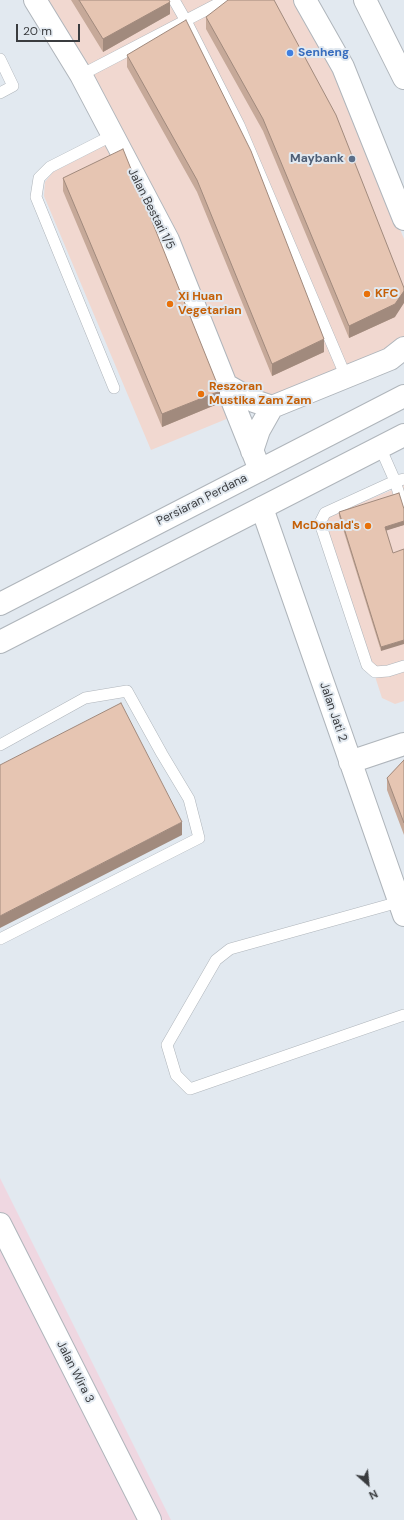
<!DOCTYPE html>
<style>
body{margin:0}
#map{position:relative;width:404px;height:1520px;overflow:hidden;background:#e2e9f0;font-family:"DM Sans",sans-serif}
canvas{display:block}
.north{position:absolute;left:348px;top:1464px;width:40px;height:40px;-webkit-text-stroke:3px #e2e9f0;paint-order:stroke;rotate:153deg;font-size:11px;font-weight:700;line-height:16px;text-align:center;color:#3a3c3f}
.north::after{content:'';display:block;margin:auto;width:14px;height:18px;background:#3a3c3f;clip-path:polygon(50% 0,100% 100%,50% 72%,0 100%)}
.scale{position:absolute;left:16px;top:24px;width:64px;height:18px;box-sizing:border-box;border:2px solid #3a3c3f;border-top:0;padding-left:5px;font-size:12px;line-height:14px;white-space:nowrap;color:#3a3c3f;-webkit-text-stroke:3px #e2e9f0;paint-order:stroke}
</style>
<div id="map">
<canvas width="404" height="1520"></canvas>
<div class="north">N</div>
<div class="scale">20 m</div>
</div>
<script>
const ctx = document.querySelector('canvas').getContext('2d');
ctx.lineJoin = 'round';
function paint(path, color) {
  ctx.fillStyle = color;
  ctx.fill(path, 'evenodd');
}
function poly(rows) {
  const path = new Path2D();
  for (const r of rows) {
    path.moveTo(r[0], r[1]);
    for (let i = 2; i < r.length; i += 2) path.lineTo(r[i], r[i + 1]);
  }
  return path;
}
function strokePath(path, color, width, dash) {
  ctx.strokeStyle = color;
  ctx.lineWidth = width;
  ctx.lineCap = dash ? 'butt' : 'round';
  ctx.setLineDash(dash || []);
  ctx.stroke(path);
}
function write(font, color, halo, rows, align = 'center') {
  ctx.font = font + ' "DM Sans",sans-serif';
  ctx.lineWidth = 4;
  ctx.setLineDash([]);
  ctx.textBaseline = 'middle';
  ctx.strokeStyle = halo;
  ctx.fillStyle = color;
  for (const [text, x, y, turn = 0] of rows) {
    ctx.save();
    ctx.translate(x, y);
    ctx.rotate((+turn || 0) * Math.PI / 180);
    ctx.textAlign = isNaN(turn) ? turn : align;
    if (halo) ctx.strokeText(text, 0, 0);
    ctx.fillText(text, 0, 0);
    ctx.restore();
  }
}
const commercial = poly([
 [44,0,297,0,333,64,404,239,404,339,387,353,151,450,44,196,45,182,53,172,123,136],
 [404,485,404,701,395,704,382,698,326,525,327,517]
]);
const industrial = poly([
 [0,1178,171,1520,0,1520]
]);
const lane = poly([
 [174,0,186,21,239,125,346,377],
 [0,59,13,86,0,93],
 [81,75,225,0],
 [113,135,50,167,39,178,36,197,114,388],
 [380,447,395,481,404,510],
 [404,479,395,481,325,513,320,523,367,665,375,672,388,671,404,666],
 [0,745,85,698,127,691,162,754,189,799,199,838,0,939],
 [399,902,230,949,216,960,167,1045,176,1075,190,1089,404,1015]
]);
const street = poly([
 [35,0,81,75,168,240,260,470],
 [305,0,343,67,404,219],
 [226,385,254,401,272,407],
 [252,451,259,430,272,407,390,359,404,348],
 [262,508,404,915],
 [350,762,404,744],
 [0,1224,150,1520]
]);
const secondary = poly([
 [0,604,404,396],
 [0,642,404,435]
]);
const primary = poly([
 [365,0,404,78]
]);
const wall = poly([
 [71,0,169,0,170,14,103,52],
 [206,17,395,317,349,338,263,131,206,29],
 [127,55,324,352,272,376,197,192,127,67],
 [63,178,220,403,162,427,63,191],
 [404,509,404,525,386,530,381,651,339,516,339,512],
 [404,760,404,835,387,790,387,778]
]);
const shadedWall = poly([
 [170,2,170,14,103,52,103,39],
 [404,291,404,303,395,317,349,338,349,326],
 [324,339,324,352,272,376,272,364],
 [220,391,220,403,162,427,162,414],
 [404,521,404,525,385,531,385,527],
 [404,640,404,644,381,651,381,647],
 [182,822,182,835,0,928,0,916]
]);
const building = poly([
 [79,0,169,0,170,2,103,39,79,0],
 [228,0,274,0,336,115,404,288,404,291,395,304,349,326,263,119,206,17,228,0],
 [186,20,251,151,324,339,272,364,197,180,127,55,186,20],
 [123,149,220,391,162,414,63,178,123,149],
 [399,493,404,509,404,521,385,527,393,553,404,549,404,640,381,647,339,512,399,493],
 [121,703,182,822,0,916,0,765,121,703],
 [404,760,404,823,387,778,404,760]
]);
const markers = [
 [290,53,4,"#3f7fe0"],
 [352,159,4,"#5c6f8a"],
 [367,294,4,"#e8710a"],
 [170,304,4,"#e8710a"],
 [201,394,4,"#e8710a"],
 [368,526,4,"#e8710a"]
];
const shopNames = [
 ["Senheng",298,53]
];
const serviceNames = [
 ["Maybank",344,159]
];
const streetNames = [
 ["Jalan Bestari 1/5",151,209,63],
 ["Persiaran Perdana",202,500,-27],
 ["Jalan Jati 2",333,712,71],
 ["Jalan Wira 3",75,1372,63]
];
const foodNames = [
 ["KFC",375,294],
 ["Xi Huan",178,297],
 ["Vegetarian",178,311],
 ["Reszoran",209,387],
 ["Mustika Zam Zam",209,401],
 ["McDonald's",360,526,"right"]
];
paint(commercial, '#f1d8d0');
paint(industrial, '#efd7e1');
strokePath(lane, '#afb5bb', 12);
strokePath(street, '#afb5bb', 24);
strokePath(secondary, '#afb5bb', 24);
strokePath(primary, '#afb5bb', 24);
strokePath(lane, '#fff', 11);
strokePath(street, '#fff', 22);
strokePath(secondary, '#fff', 22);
strokePath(primary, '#fff', 22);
paint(wall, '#c6a999');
paint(shadedWall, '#a18a7d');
paint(building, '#e6c5b2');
strokePath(building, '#a18a7d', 1);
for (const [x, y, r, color] of markers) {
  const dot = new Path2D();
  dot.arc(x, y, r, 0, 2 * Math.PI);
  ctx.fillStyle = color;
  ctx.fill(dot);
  strokePath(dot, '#e2e9f0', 1.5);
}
write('bold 12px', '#366cbe', '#e2e9f0', shopNames, 'left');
write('bold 12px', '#4e5e75', '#e2e9f0', serviceNames, 'right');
write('12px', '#3a3c3f', '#e2e9f0', streetNames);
write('bold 12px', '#c56008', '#e2e9f0', foodNames, 'left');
</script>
